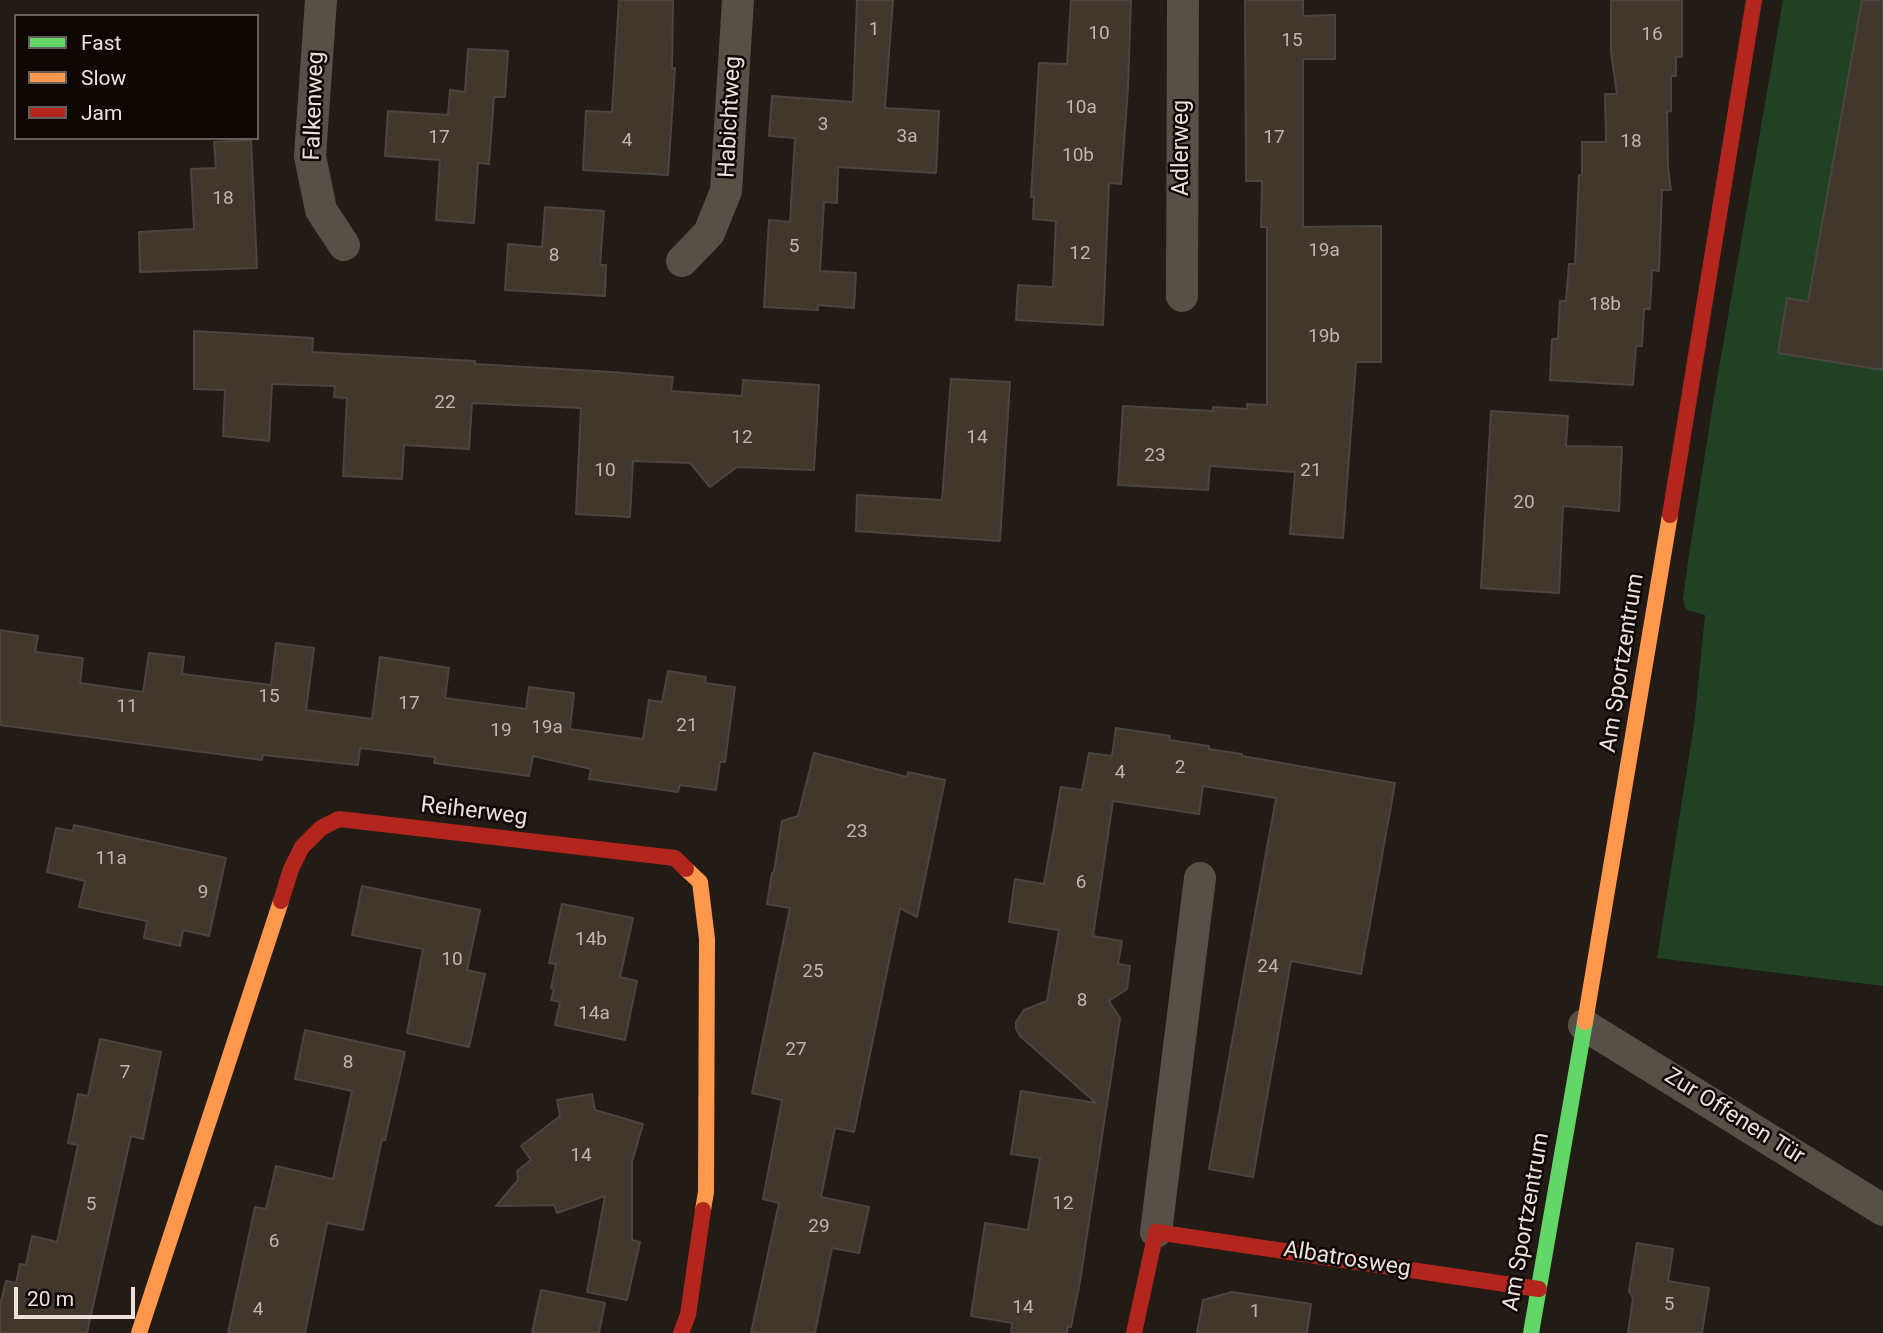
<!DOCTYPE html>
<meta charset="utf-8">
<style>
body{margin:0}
#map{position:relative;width:1883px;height:1333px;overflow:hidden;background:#231b16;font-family:Roboto,sans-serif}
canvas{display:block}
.legend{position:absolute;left:14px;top:14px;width:245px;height:126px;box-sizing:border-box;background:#0d0704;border:2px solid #665e5a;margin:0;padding:9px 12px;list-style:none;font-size:21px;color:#ece1da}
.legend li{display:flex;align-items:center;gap:14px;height:35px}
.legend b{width:35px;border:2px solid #665e5a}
.scale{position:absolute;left:14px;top:1287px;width:121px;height:32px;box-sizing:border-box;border:4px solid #ece1da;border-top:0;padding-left:9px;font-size:21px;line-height:24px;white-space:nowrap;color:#ece1da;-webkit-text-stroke:5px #0d0704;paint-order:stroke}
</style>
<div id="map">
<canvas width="1883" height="1333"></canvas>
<ul class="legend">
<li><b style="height:9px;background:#63d668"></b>Fast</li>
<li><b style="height:9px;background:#ff974d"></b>Slow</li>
<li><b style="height:9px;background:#b3261e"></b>Jam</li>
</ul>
<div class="scale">20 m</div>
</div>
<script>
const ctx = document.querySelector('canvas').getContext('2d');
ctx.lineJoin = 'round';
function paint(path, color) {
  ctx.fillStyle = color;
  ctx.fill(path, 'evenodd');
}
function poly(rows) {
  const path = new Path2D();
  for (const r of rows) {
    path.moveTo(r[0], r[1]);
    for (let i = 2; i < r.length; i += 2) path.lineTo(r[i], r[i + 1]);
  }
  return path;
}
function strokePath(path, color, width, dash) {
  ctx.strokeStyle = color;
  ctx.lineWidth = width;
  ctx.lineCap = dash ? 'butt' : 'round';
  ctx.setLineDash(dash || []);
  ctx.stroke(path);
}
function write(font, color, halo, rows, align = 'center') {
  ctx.font = font + ' Roboto,sans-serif';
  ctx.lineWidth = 5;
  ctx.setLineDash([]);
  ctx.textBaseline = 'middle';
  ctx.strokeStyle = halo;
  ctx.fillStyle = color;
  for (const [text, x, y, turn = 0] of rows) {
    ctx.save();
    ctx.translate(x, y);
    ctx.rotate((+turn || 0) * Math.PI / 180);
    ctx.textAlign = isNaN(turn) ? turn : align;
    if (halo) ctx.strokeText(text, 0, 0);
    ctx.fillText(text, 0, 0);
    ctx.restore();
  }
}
const green = poly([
 [1783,0,1883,0,1883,986,1657,958,1694,725,1705,615,1687,610,1685,607,1683,599,1688,561,1715,391]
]);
const building = poly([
 [619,0,673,0,672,69,675,68,668,175,583,170,586,111,612,112,619,0],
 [857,0,893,0,885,108,939,111,936,173,838,167,837,203,824,202,820,271,856,273,854,308,818,305,818,310,764,307,769,220,790,222,795,138,769,136,772,96,853,102,857,0],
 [1071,0,1131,0,1128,87,1121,184,1109,183,1103,325,1016,320,1018,285,1053,287,1056,221,1033,219,1034,197,1031,197,1039,63,1067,64,1071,0],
 [1245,0,1303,0,1303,16,1335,15,1335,59,1303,59,1303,227,1381,226,1381,362,1356,362,1343,538,1290,534,1295,472,1210,466,1208,490,1118,485,1123,406,1213,411,1213,407,1247,409,1247,404,1267,405,1267,227,1261,227,1262,181,1246,181,1245,0],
 [1611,0,1682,0,1682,57,1676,57,1676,76,1671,76,1671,111,1667,112,1668,168,1671,190,1662,190,1659,271,1652,270,1650,309,1644,309,1642,346,1636,346,1633,385,1550,380,1552,339,1558,339,1560,301,1566,301,1569,264,1575,264,1579,175,1582,175,1582,142,1606,142,1605,94,1617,94,1611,52,1611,0],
 [1862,0,1883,0,1883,370,1778,353,1787,298,1808,302,1862,0],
 [468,49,508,51,505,97,494,97,489,164,478,163,474,223,436,220,440,160,385,156,388,111,448,115,450,90,465,92,468,49],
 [251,140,257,268,140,272,139,232,194,229,191,169,216,168,214,142,251,140],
 [545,207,604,211,600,265,606,265,605,296,505,290,508,244,542,247,545,207],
 [194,331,313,338,312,352,475,361,475,364,611,372,673,377,671,391,742,396,743,380,819,385,814,470,737,467,710,487,690,463,633,461,630,517,576,514,581,408,472,403,469,449,404,445,402,479,343,476,347,398,334,397,335,386,272,384,269,441,223,436,225,390,194,389,194,331],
 [951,379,1010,382,1000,541,856,531,857,495,942,500,951,379],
 [1491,411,1568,416,1566,446,1622,447,1619,511,1563,506,1559,593,1481,588,1491,411],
 [0,630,38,636,35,652,83,658,80,683,143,692,149,653,184,657,182,674,271,685,276,643,314,648,306,710,372,719,380,657,449,668,445,698,526,709,529,687,574,693,570,729,643,739,649,700,662,702,668,671,706,677,705,683,735,687,725,762,720,762,716,790,680,785,678,792,589,779,591,769,533,756,529,776,434,763,435,757,360,748,358,765,263,755,262,760,0,725,0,630],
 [1116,728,1170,736,1169,740,1209,746,1209,749,1242,754,1242,756,1395,783,1361,974,1291,961,1253,1177,1209,1169,1276,798,1203,786,1199,814,1113,801,1093,936,1122,941,1118,964,1130,966,1127,989,1109,1001,1120,1018,1080,1281,1071,1327,1068,1326,1067,1333,1011,1333,1012,1323,971,1316,985,1223,1028,1230,1040,1158,1011,1154,1021,1091,1096,1103,1020,1036,1016,1029,1016,1022,1024,1010,1047,1001,1059,930,1009,922,1015,879,1044,884,1061,787,1082,790,1089,753,1112,756,1116,728],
 [814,753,907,777,908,772,945,780,917,917,900,908,854,1132,835,1128,821,1197,869,1207,859,1253,832,1248,815,1333,751,1333,779,1203,763,1199,782,1100,752,1093,790,908,767,904,772,873,774,872,782,821,798,816,814,753],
 [74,825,226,858,209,936,183,930,180,946,144,938,147,921,79,907,85,881,47,872,56,828,73,831,74,825],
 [362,886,480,910,467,970,485,974,469,1047,407,1033,423,949,352,935,362,886],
 [562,904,633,918,620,977,637,981,625,1040,555,1025,560,1002,551,1000,554,989,551,988,556,964,549,963,562,904],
 [305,1030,405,1052,385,1140,382,1139,363,1230,327,1223,305,1333,228,1333,255,1207,266,1209,276,1166,333,1179,352,1091,295,1079,305,1030],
 [100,1039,161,1052,143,1139,131,1136,87,1333,0,1333,0,1305,6,1281,16,1283,20,1264,26,1265,32,1236,57,1242,78,1145,68,1143,78,1094,88,1096,100,1039],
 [592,1094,595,1110,643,1124,632,1162,632,1240,640,1242,627,1300,587,1292,605,1196,557,1213,554,1205,496,1206,518,1180,517,1171,531,1160,521,1146,560,1116,557,1100,592,1094],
 [1637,1243,1673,1249,1668,1281,1709,1288,1702,1333,1628,1333,1633,1298,1629,1291,1637,1243],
 [541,1290,605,1303,599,1333,532,1333,541,1290],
 [1232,1292,1311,1304,1307,1333,1197,1333,1203,1300,1232,1292]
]);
const street = poly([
 [321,0,310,156,321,210,344,245],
 [682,261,709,233,726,191,738,0],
 [1182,296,1183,0],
 [1584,1025,1883,1210],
 [1156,1232,1200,878]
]);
const fast = poly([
 [1531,1333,1585,1022]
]);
const slow = poly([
 [686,869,700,882,707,939,706,1192,703,1210],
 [1585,1022,1670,515],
 [139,1333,281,901]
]);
const jam = poly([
 [1670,515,1754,0],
 [281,901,291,869,302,847,321,828,339,819,675,858,686,869],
 [681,1333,688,1315,703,1210],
 [1134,1333,1156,1232,1539,1289]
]);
const numberNames = [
 ["1",874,30],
 ["10",1099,34],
 ["16",1652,35],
 ["15",1292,41],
 ["10a",1081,108],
 ["3",823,125],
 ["3a",907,137],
 ["17",439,138],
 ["17",1274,138],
 ["4",627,141],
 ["18",1631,142],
 ["10b",1078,156],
 ["18",223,199],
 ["5",794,247],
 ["19a",1324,251],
 ["12",1080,254],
 ["8",554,256],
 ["18b",1605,305],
 ["19b",1324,337],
 ["22",445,403],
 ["12",742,438],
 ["14",977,438],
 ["23",1155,456],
 ["10",605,471],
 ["21",1311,471],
 ["20",1524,503],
 ["15",269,697],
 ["17",409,704],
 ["11",127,707],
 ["21",687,726],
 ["19a",547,728],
 ["19",501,731],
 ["2",1180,768],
 ["4",1120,773],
 ["23",857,832],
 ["11a",111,859],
 ["6",1081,883],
 ["9",203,893],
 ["14b",591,940],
 ["10",452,960],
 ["24",1268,967],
 ["25",813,972],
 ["8",1082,1001],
 ["14a",594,1014],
 ["27",796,1050],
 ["8",348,1063],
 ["7",125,1073],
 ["14",581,1156],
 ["12",1063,1204],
 ["5",91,1205],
 ["29",819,1227],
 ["6",274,1242],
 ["5",1669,1305],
 ["14",1023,1308],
 ["4",258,1310],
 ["1",1255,1312]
];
const streetNames = [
 ["Falkenweg",315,106,-88],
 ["Habichtweg",731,117,-87],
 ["Adlerweg",1182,148,-90],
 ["Am Sportzentrum",1623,663,-81],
 ["Reiherweg",474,812,7],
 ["Zur Offenen Tür",1734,1117,32],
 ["Am Sportzentrum",1527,1222,-80],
 ["Albatrosweg",1347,1260,9]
];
paint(green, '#214124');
paint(building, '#41372d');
strokePath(building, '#4b4540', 2);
strokePath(street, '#565146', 32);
strokePath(fast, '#63d668', 16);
strokePath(slow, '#ff974d', 16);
strokePath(jam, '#b3261e', 16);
write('19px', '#c1b6af', null, numberNames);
write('23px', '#ece1da', '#0d0704', streetNames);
</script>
